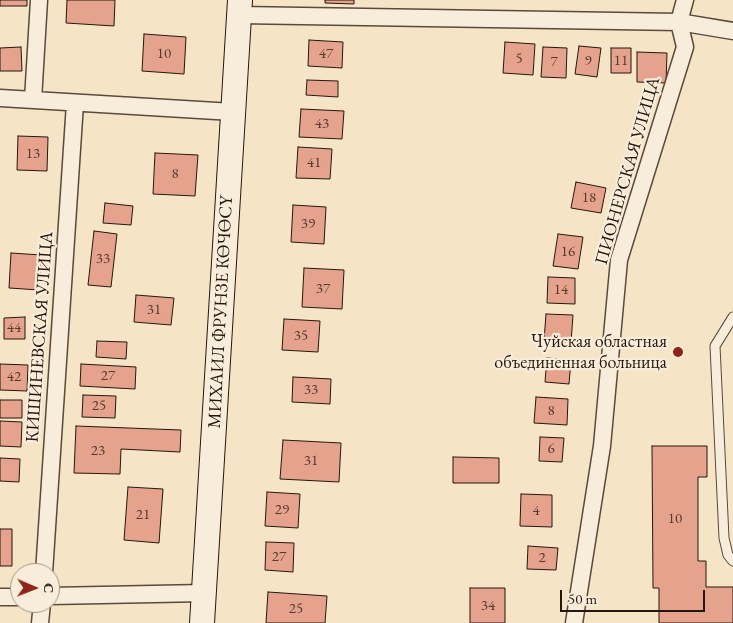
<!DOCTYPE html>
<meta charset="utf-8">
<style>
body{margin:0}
#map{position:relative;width:733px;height:623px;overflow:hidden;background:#f5e4c6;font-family:"EB Garamond",serif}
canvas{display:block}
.north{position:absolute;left:10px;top:563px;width:50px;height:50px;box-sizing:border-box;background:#f8edda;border:1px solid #a49788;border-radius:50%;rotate:91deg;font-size:14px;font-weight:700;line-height:20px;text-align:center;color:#25170e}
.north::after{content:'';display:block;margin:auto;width:18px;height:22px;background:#8f2418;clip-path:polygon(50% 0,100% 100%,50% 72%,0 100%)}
.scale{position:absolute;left:560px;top:590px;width:145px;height:22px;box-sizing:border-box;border:2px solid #25170e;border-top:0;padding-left:6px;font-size:15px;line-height:18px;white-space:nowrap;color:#25170e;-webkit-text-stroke:4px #f8edda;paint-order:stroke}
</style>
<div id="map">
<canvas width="733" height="623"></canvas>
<div class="north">С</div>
<div class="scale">50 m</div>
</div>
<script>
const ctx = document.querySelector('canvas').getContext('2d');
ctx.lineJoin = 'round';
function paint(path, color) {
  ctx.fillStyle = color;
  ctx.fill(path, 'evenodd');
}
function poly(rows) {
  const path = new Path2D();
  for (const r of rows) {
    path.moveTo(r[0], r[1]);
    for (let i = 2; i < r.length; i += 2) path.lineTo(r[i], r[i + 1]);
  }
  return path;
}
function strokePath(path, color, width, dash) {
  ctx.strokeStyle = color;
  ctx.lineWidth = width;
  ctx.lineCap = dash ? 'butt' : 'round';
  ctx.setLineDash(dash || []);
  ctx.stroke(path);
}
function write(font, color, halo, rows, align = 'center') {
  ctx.font = font + ' "EB Garamond",serif';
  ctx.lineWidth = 4.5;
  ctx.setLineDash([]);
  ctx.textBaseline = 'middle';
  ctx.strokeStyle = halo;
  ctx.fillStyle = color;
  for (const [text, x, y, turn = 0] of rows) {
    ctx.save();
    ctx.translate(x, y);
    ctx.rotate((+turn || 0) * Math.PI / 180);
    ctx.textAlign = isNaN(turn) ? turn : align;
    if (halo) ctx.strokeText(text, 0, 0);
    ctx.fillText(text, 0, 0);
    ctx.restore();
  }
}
const building = poly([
 [0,0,27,0,27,6,0,6,0,0],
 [67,0,115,0,114,26,66,23,67,0],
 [325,0,354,0,354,4,325,3,325,0],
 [144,34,186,37,184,74,142,71,144,34],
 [309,40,343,42,342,68,308,66,309,40],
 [505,42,535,44,533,75,503,73,505,42],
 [579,46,601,48,597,77,575,74,579,46],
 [21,47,22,71,0,71,0,48,21,47],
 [543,47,567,48,566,78,541,77,543,47],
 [611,48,631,48,631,73,611,73,611,48],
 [637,52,667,53,666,83,637,82,637,52],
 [307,80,338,81,338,97,306,95,307,80],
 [301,109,344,111,342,139,299,137,301,109],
 [18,136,48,137,47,171,17,170,18,136],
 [298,147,332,149,330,179,296,178,298,147],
 [155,153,198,155,195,196,153,194,155,153],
 [576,182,606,188,601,213,571,208,576,182],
 [105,203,133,206,131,225,103,223,105,203],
 [293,205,326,207,324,244,291,242,293,205],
 [94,231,117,234,111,287,88,285,94,231],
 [558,234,583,237,578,269,553,266,558,234],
 [11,253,41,255,39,290,9,288,11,253],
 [304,268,344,270,342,309,302,307,304,268],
 [548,277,575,278,575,304,547,303,548,277],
 [136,295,174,298,171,325,134,322,136,295],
 [546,314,573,315,571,343,544,341,546,314],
 [25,317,25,339,4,339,4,318,25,317],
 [284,319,320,321,318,352,282,350,284,319],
 [97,341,127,342,126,359,96,357,97,341],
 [547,358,571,360,569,384,545,382,547,358],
 [0,364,28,365,27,391,0,390,0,364],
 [81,364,136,367,135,389,80,386,81,364],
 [293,377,331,379,330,404,292,402,293,377],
 [83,395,116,396,115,418,82,417,83,395],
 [536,397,568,399,567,425,534,423,536,397],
 [0,400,22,400,22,418,0,418,0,400],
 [0,421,22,422,21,447,0,446,0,421],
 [76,426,181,430,180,452,121,449,120,474,74,473,76,426],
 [540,437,564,438,562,462,539,461,540,437],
 [283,440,341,443,339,482,280,479,283,440],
 [652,446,707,446,707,477,698,477,698,561,706,561,706,587,733,587,733,623,659,623,659,588,653,588,652,446],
 [453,457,499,458,499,483,453,483,453,457],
 [0,458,20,459,19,482,0,481,0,458],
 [128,487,163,489,159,543,124,540,128,487],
 [267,492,300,494,298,528,265,526,267,492],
 [521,494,552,495,552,527,520,526,521,494],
 [0,529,12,529,12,566,0,566,0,529],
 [266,542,294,543,293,572,265,570,266,542],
 [528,546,558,548,556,570,527,569,528,546],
 [470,588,505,588,505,623,470,623,470,588],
 [268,592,327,596,325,623,266,623,268,592]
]);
const lane = poly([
 [733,317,715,346,724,538,728,555,733,561]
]);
const street = poly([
 [239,15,679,22,733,31],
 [0,98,233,112],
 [33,100,39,0],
 [44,573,75,103],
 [50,596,204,593],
 [0,597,20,597],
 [40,623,42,603],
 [574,623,602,446,619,260,685,47,679,22,685,0]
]);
const secondary = poly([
 [202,623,240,0]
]);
const markers = [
 [678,352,6,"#8f2418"]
];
const numberNames = [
 ["10",164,54],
 ["47",326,54],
 ["5",519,59],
 ["9",588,61],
 ["11",621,61],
 ["7",554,62],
 ["43",322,124],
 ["13",33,154],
 ["41",314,163],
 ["8",175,174],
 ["18",589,198],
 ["39",308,224],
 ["16",568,252],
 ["33",103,259],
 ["37",323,289],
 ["14",561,290],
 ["31",154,310],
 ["44",14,328],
 ["35",301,336],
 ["27",108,376],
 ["42",14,377],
 ["33",311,390],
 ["25",99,406],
 ["8",551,411],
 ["6",551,449],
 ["23",98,451],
 ["31",311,461],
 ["29",282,510],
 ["4",536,511],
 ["21",143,515],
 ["10",675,519],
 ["27",279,557],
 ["2",542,558],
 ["34",488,606],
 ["25",296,609]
];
const streetNames = [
 ["ПИОНЕРСКАЯ УЛИЦА",628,171,-74],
 ["МИХАИЛ ФРУНЗЕ КӨЧӨСҮ",221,312,-87],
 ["КИШИНЕВСКАЯ УЛИЦА",40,337,-86]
];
const poiNames = [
 ["Чуйская областная",667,342],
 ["объединенная больница",667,363]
];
paint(building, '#e5a28d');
strokePath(building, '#25170e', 1);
strokePath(lane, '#594a3c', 11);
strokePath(street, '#594a3c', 19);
strokePath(secondary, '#25170e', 26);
strokePath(lane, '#f8edda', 9);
strokePath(street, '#f8edda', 16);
strokePath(secondary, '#f8edda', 24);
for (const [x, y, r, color] of markers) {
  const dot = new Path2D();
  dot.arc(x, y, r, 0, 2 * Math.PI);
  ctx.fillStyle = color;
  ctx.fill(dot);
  strokePath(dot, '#f8edda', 2);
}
write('15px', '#553a2e', null, numberNames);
write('18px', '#25170e', '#f8edda', streetNames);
write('18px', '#25170e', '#f8edda', poiNames, 'right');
</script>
